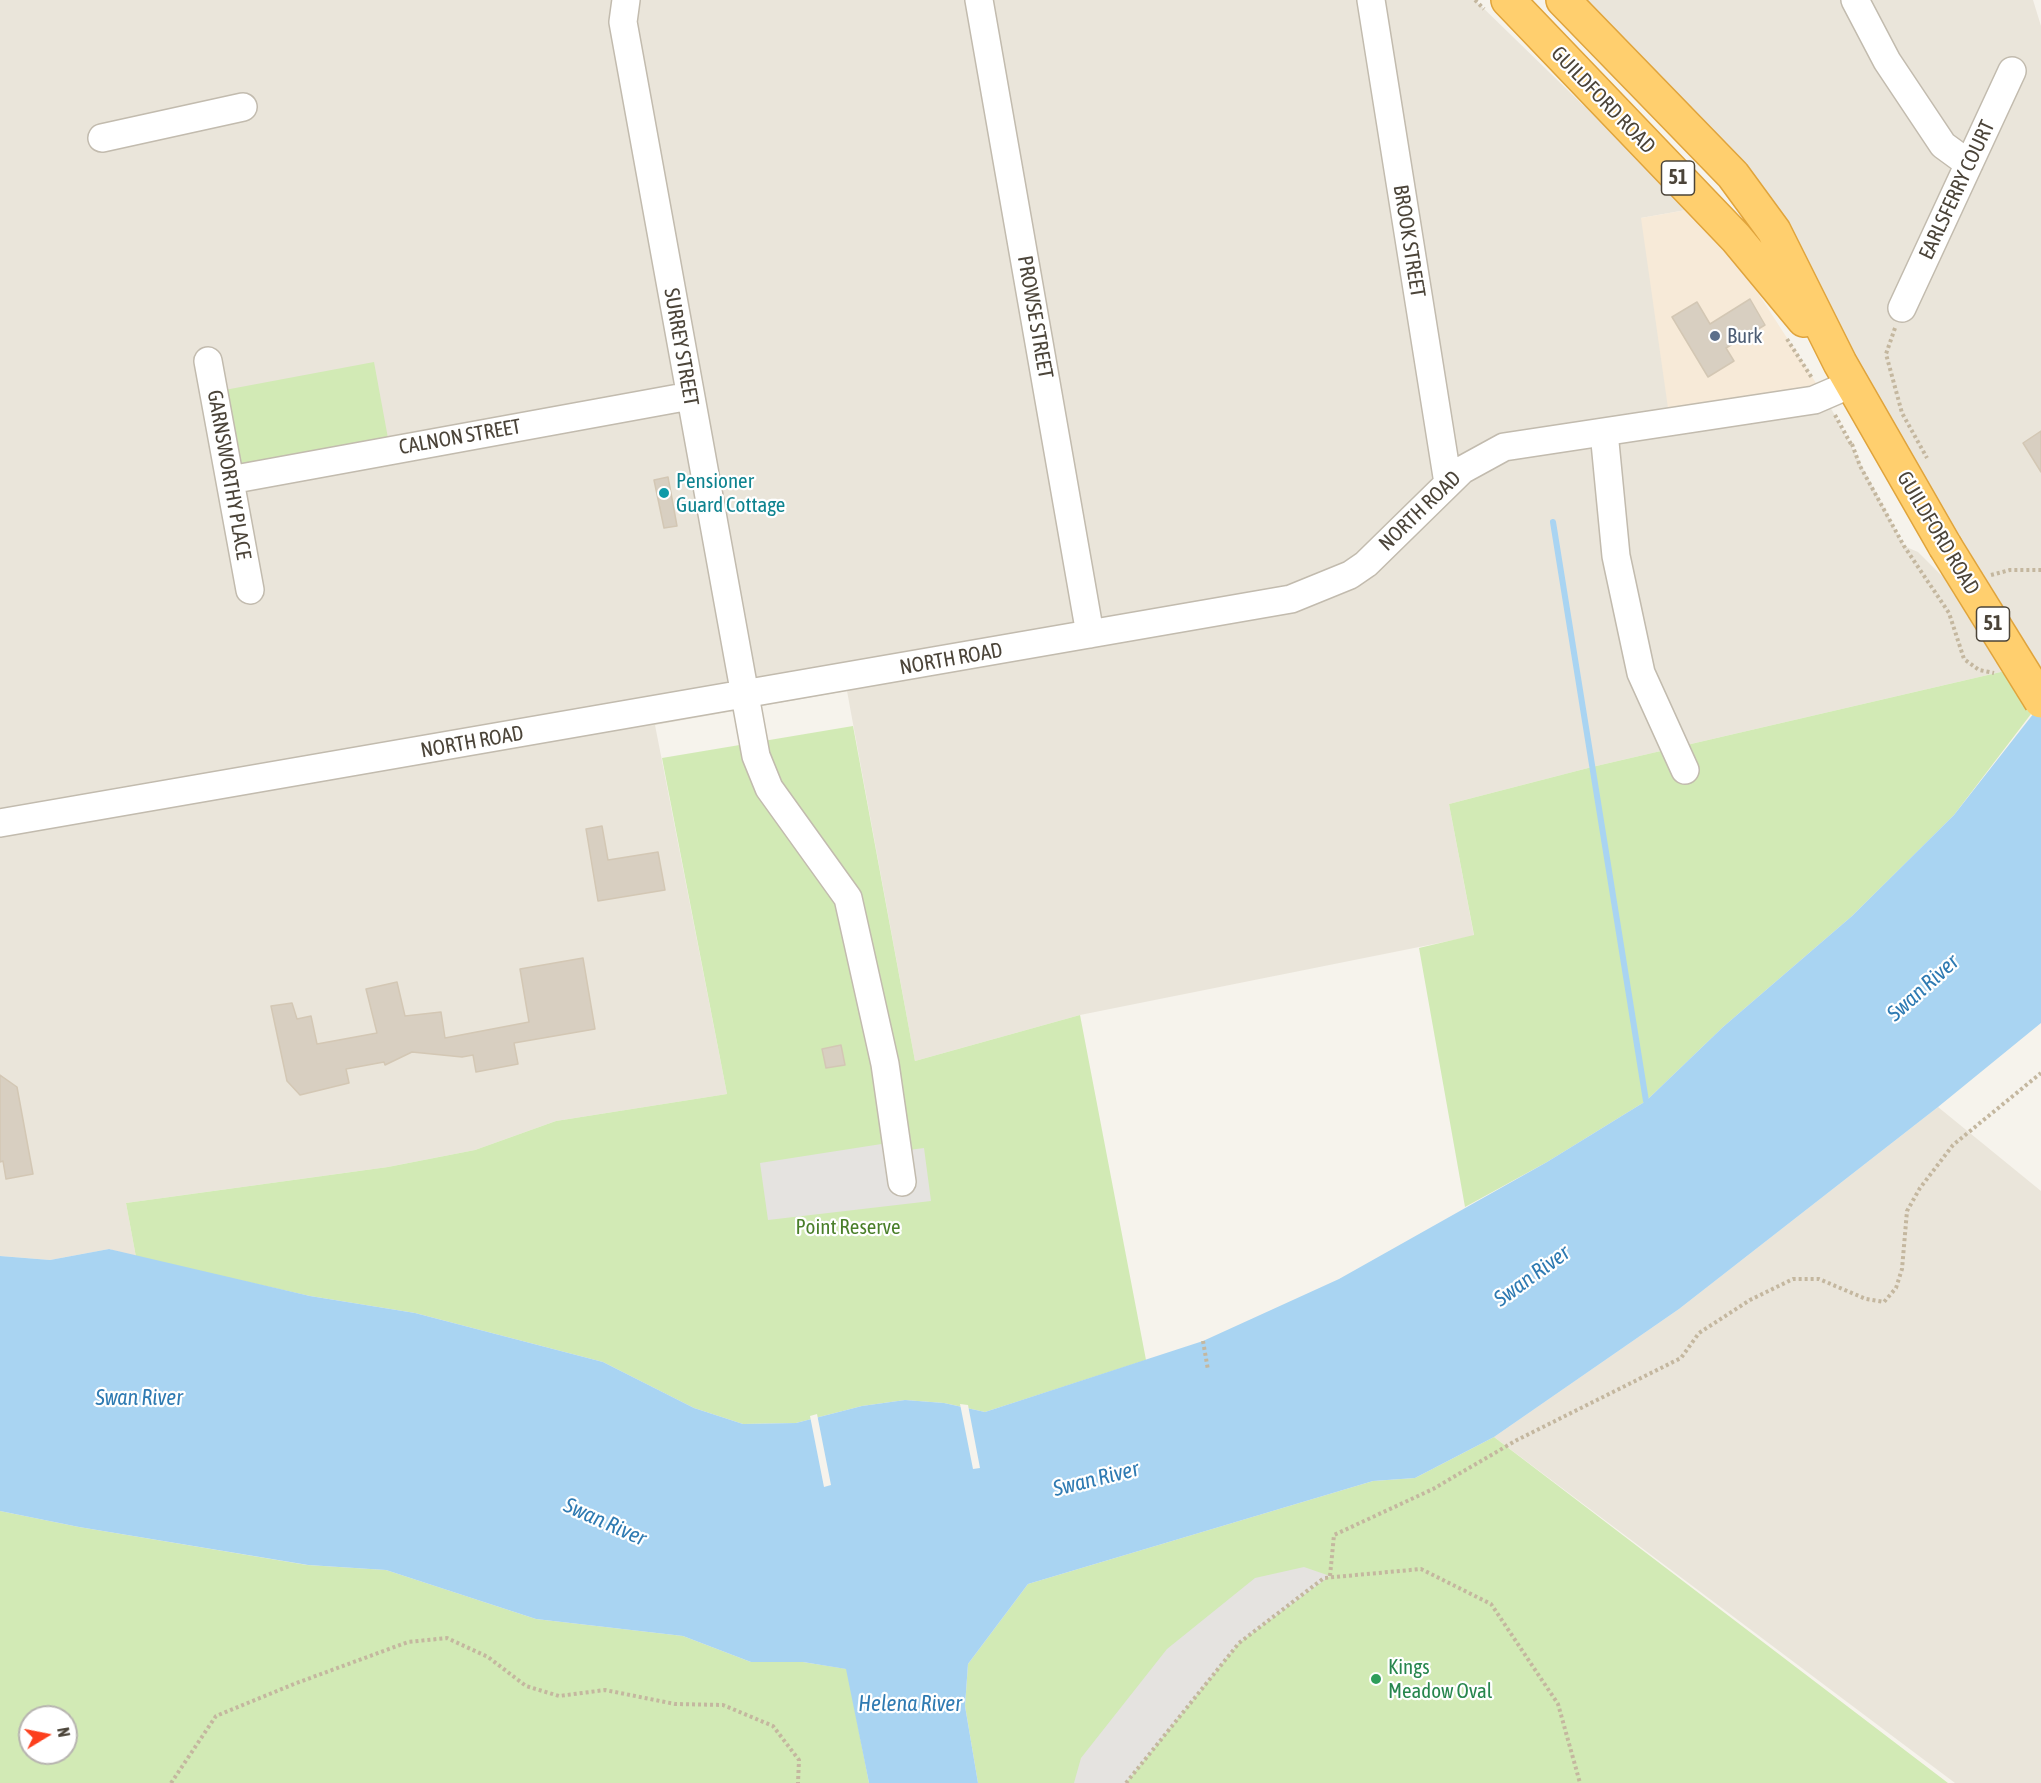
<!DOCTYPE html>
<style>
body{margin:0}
#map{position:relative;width:2041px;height:1783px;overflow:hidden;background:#f6f3ec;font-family:"Asap Condensed",sans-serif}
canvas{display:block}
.north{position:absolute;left:18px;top:1705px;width:60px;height:60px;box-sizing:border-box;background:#fff;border:2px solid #b7b4b0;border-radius:50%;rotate:80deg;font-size:16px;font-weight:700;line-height:24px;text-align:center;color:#4b4439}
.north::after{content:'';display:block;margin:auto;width:21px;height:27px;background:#fc3f1d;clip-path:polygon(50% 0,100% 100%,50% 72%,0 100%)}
</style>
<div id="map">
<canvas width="2041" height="1783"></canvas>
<div class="north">N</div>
</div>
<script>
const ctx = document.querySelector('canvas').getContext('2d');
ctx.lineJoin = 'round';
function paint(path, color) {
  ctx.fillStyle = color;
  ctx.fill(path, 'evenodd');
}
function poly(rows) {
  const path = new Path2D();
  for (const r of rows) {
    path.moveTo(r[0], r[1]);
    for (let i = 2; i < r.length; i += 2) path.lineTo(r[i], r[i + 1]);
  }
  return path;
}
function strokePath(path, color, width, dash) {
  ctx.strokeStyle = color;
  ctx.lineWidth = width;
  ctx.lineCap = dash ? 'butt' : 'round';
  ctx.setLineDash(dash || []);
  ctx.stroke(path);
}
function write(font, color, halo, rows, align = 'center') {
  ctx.font = font + ' "Asap Condensed",sans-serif';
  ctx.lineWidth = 4.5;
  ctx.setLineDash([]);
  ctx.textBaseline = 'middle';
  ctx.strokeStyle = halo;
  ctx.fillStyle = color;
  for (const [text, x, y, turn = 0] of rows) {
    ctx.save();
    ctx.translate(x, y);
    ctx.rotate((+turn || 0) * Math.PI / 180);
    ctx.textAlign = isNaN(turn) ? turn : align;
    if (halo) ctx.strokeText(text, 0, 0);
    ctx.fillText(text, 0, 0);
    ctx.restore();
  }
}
const residential = poly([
 [0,0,1475,0,1583,105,1613,123,1692,209,1641,218,1825,397,1904,546,1918,552,1953,587,2005,671,1592,767,1449,804,1474,936,1080,1015,915,1061,847,691,655,725,727,1094,556,1121,475,1150,388,1167,126,1203,136,1257,109,1249,50,1260,0,1256],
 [1563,0,2033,0,2041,26,2041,691,1774,231],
 [1938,1107,2041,1191,2041,1783,1955,1783,1494,1437,1679,1309]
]);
const commercial = poly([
 [1692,209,1731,251,1825,397,1670,422,1641,218]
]);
const green = poly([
 [374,362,390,449,230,480,214,392],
 [2005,671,2031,714,1954,815,1852,916,1723,1027,1646,1101,1547,1162,1465,1207,1419,948,1474,935,1449,804,1592,767],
 [853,726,915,1061,1080,1015,1146,1360,985,1412,944,1403,905,1400,862,1406,796,1423,743,1424,694,1408,603,1362,415,1313,310,1296,136,1257,126,1203,388,1167,475,1150,556,1121,727,1094,662,758],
 [1494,1437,1948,1783,978,1783,965,1706,968,1664,1028,1584,1373,1481,1415,1478],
 [0,1511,79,1527,307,1565,386,1570,536,1619,683,1636,751,1662,803,1662,847,1669,869,1783,0,1783],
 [30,1717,66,1717,66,1753,30,1753]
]);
const parking = poly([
 [907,1140,909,1150,924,1148,931,1201,768,1220,760,1163],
 [1304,1567,1330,1576,1239,1643,1126,1783,1074,1783,1081,1758,1167,1649,1255,1578]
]);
const water = poly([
 [2041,704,2041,1023,1938,1107,1679,1309,1494,1437,1415,1478,1373,1481,1028,1584,968,1664,965,1706,978,1783,869,1783,846,1669,803,1662,751,1662,683,1636,536,1619,386,1570,308,1565,79,1527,0,1511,0,1256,50,1260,109,1249,310,1296,415,1313,603,1362,694,1408,743,1424,796,1423,862,1406,905,1400,944,1403,985,1412,1203,1341,1339,1279,1547,1162,1646,1101,1723,1027,1852,916,1954,815]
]);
const pier = poly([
 [960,1404,968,1405,980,1468,973,1469],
 [817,1414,831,1485,824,1487,810,1416]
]);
const stream = poly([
 [1553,522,1646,1101]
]);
const building = poly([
 [1750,299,1765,325,1726,348,1734,361,1708,377,1672,317,1697,302,1710,324,1750,299],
 [2041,431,2041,472,2023,443,2041,431],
 [668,477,677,526,664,528,654,480,668,477],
 [602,826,608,860,658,852,665,890,598,901,586,829,602,826],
 [583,958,595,1029,514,1043,518,1064,476,1072,473,1055,462,1057,412,1052,385,1065,384,1062,346,1069,349,1083,300,1095,287,1081,271,1006,292,1003,297,1019,311,1016,317,1044,377,1033,366,989,397,982,405,1016,441,1012,445,1038,529,1022,520,969,583,958],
 [841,1045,845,1065,826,1068,822,1049,841,1045],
 [0,1075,17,1087,33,1174,6,1179,3,1161,0,1162,0,1075]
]);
const path = poly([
 [1475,0,1484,9],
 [1895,328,1886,354,1902,413,1927,458],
 [1787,339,1812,378],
 [1835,415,1852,446],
 [1852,444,1860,466,1904,546,1949,613,1964,659,1979,670,1994,673],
 [1991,575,2010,570,2041,570],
 [1203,1341,1208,1370],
 [1330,1576,1334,1535,1433,1489,1517,1440,1681,1358,1699,1333,1750,1300,1793,1279,1819,1279,1866,1299,1884,1302,1896,1288,1902,1269,1907,1211,1920,1188,1953,1145,2041,1073],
 [171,1783,216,1716,294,1684,408,1642,447,1638,488,1657,526,1686,559,1696,605,1690,675,1704,723,1705,773,1726,799,1760,798,1783],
 [1126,1783,1239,1643,1324,1578,1421,1569,1491,1604,1558,1704,1580,1783]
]);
const minor = poly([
 [626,0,623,22,756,756,769,788,848,898,885,1064,902,1182],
 [979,0,1090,634],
 [1371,0,1448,483],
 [1855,0,1887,61,1943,145,1969,164],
 [102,138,243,107],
 [1902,308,2012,71],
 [208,361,250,590],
 [1604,432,1616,556,1641,673,1685,770],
 [230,480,690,396],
 [0,823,1291,599,1350,575,1366,564,1462,470,1504,447,1814,400,1851,384]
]);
const highway = poly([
 [1508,0,1736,238,1804,320],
 [1563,0,1733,175,1774,231,1840,363,1945,546]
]);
const highwayBridge = poly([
 [1945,546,2041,701]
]);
const markers = [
 [1715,336,6,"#5c6f8a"],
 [664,493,6,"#0f9aa8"],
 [1376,1679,6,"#2e9e5b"]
];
const shields = [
 [1678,178,33],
 [1993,624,33]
];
const shieldNames = [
 ["51",1678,178],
 ["51",1993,624]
];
const streetNames = [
 ["GUILDFORD ROAD",1603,100,46],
 ["EARLSFERRY COURT",1957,190,-65],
 ["BROOK STREET",1409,241,81],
 ["PROWSE STREET",1035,317,80],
 ["SURREY STREET",681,347,80],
 ["CALNON STREET",460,437,-10],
 ["GARNSWORTHY PLACE",229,475,80],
 ["NORTH ROAD",1420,511,-44],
 ["GUILDFORD ROAD",1938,533,59],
 ["NORTH ROAD",951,659,-10],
 ["NORTH ROAD",472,742,-10]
];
const serviceNames = [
 ["Burk",1727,336]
];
const cultureNames = [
 ["Pensioner",676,481],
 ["Guard Cottage",676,505]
];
const parkNames = [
 ["Point Reserve",848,1227]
];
const leisureNames = [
 ["Kings",1388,1667],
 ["Meadow Oval",1388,1691]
];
const waterNames = [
 ["Swan River",1923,988,-42],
 ["Swan River",1532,1276,-36],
 ["Swan River",139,1398],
 ["Swan River",1096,1479,-14],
 ["Swan River",605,1522,24],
 ["Helena River",910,1704]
];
paint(residential, '#eae5da');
paint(commercial, '#f7ead8');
paint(green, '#d2eab5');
paint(parking, '#e5e3e0');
paint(water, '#a9d4f2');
paint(pier, '#f6f3ec');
strokePath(stream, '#a9d4f2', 6);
paint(building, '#d8cfc1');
strokePath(building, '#d3c7b4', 1.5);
strokePath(minor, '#c2bbae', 30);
strokePath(highway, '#e0a43c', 36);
strokePath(path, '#c4b79f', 4, [3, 3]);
strokePath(minor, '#fff', 27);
strokePath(highway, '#ffcf6e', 33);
strokePath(highwayBridge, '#e0a43c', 36, []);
strokePath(highwayBridge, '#ffcf6e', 33);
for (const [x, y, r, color] of markers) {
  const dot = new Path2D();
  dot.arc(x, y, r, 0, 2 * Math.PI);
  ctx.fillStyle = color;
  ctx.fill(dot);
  strokePath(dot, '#fff', 2);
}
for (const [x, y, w] of shields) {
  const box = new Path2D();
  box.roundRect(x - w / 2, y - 17, w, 34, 4.5);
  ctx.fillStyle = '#fff';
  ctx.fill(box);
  strokePath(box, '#4b4439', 1.5);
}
write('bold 20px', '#4b4439', null, shieldNames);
write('21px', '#4b4439', '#fff', streetNames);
write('21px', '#4e5e75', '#fff', serviceNames, 'left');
write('21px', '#0d838f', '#fff', cultureNames, 'left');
write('21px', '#4a7f2a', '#fff', parkNames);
write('21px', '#27864d', '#fff', leisureNames, 'left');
write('italic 22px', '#2e7ab2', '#fff', waterNames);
</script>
